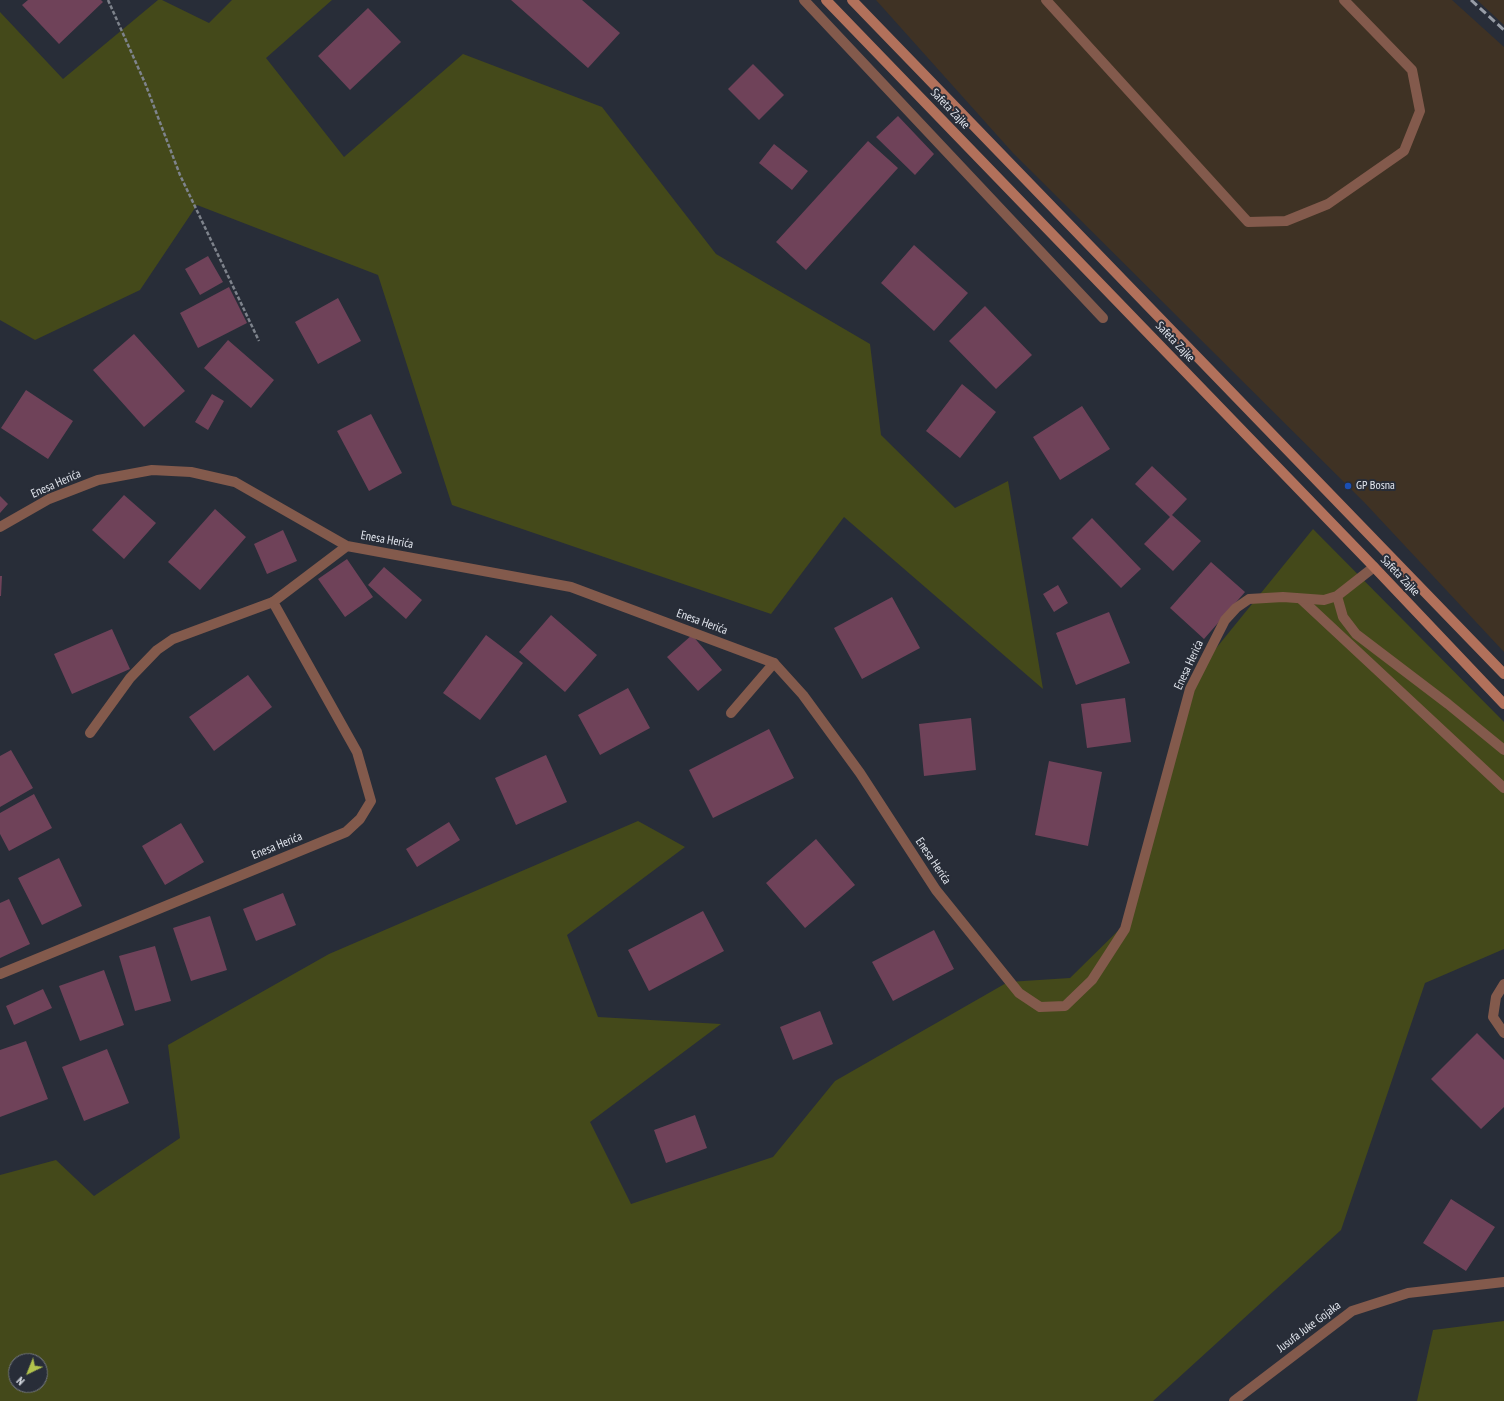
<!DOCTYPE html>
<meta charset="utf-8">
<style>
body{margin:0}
#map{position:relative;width:1504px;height:1401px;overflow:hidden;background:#282d38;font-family:"PT Sans Narrow",sans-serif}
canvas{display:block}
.north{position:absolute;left:8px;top:1353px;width:40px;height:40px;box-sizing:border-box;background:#282d38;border:1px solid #737781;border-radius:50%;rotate:223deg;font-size:11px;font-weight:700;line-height:16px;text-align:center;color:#e3e7ef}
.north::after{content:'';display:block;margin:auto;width:14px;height:18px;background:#b2c34c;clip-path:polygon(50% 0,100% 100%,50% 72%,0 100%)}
</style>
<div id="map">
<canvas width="1504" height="1401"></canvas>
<div class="north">N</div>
</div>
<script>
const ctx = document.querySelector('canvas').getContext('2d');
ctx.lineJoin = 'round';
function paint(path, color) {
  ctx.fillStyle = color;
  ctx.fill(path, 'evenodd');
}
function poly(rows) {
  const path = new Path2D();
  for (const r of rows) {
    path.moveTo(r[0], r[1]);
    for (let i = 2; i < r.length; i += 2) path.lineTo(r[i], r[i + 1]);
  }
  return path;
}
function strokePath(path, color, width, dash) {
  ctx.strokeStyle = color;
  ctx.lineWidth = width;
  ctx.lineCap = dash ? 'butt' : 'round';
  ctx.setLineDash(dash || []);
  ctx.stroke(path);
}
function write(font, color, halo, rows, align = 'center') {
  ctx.font = font + ' "PT Sans Narrow",sans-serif';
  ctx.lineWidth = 4;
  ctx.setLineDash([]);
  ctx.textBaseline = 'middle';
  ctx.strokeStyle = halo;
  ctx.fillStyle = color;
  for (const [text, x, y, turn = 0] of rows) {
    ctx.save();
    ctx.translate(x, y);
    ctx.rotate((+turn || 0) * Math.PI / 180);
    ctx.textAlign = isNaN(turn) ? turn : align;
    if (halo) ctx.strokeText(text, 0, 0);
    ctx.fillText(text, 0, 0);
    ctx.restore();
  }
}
const industrial = poly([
 [876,0,1452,0,1504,47,1504,652,1364,502,1013,153],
 [1477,0,1504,0,1504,25]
]);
const green = poly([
 [158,0,162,0,209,23,232,0,332,0,266,58,344,157,463,54,602,107,716,254,870,344,881,435,955,508,1008,481,1043,689,844,517,771,614,452,505,378,275,197,205,140,290,35,340,0,320,0,12,63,79],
 [1313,529,1504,722,1504,949,1425,983,1341,1230,1153,1401,0,1401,0,1175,56,1160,94,1196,180,1138,168,1045,329,954,638,821,685,847,567,935,598,1017,721,1024,590,1122,631,1204,773,1157,835,1081,1008,982,1070,978,1128,921,1187,684],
 [16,1361,40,1361,40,1385,16,1385],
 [1504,1321,1504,1401,1417,1401,1433,1330]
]);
const building = poly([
 [28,0,101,0,103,2,59,44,22,5],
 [511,0,582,0,620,33,588,68],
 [368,8,401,42,350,90,318,56],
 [753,64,784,95,759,120,728,89],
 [898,116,934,154,915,175,876,137],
 [868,141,898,168,806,270,776,242],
 [774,144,808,171,792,190,759,163],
 [914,245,968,293,934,331,881,283],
 [208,256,223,282,200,295,185,269],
 [229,287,247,323,198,348,180,313],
 [338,298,361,341,318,364,295,322],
 [985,306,1032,355,996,389,949,341],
 [134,334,185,391,144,427,93,370],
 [228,340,274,380,251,408,204,368],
 [962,384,996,412,960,458,926,431],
 [26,390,73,421,48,459,1,428],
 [212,394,224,401,208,430,195,422],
 [1082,406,1110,449,1060,480,1033,437],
 [371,414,402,473,369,491,337,431],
 [1152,466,1187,499,1172,515,1201,541,1173,571,1144,544,1170,517,1135,484],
 [124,495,156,523,124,559,92,530],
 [0,496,8,504,0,513],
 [215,509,246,537,200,590,168,562],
 [1092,518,1141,569,1121,588,1072,538],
 [283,530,297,561,267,574,254,544],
 [347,559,373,597,345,617,318,579],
 [1211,562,1245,592,1204,639,1170,608],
 [384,567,422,600,406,619,368,585],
 [0,576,2,576,1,596,0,596],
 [1058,585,1068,603,1054,612,1043,594],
 [892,597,920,648,862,679,834,628],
 [1109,612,1130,663,1076,685,1056,633],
 [551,615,597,655,565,692,519,652],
 [112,629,130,669,72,694,54,654],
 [486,635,523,663,480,720,443,693],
 [692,635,722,670,698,691,667,657],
 [248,675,272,707,214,751,189,717],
 [628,688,650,728,600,755,578,715],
 [1125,698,1131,742,1087,748,1081,704],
 [971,718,976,770,924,776,919,724],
 [769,729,794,778,713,818,689,770],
 [11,750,33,788,0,807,0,756],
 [546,755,567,802,516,825,495,778],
 [1049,761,1102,772,1088,846,1035,835],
 [34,794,52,828,9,851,0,834,0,813],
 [449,822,460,840,417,867,406,849],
 [181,823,204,862,165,885,142,846],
 [816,839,855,885,805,928,766,883],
 [59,858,82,906,42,925,18,878],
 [283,893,296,925,256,941,243,909],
 [9,899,30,944,0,958,0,903],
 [703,911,724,951,649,991,628,950],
 [210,916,227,970,191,981,173,928],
 [934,930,954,969,893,1001,872,962],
 [155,946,171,1001,135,1011,119,956],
 [104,970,124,1025,80,1041,59,986],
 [43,989,52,1008,14,1025,6,1006],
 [820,1011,833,1044,793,1060,780,1027],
 [1477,1033,1504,1060,1504,1107,1481,1129,1431,1079],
 [26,1041,48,1099,0,1117,0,1050],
 [107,1049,129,1103,84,1121,62,1067],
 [695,1115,707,1148,666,1163,654,1130],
 [1451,1199,1495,1227,1466,1271,1423,1243]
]);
const path = poly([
 [108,0,145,83,180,175,259,341]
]);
const service = poly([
 [1046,0,1248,222,1286,221,1328,204,1404,151,1420,111,1412,70,1344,0],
 [1301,599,1504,788],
 [731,713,774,663],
 [90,733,130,678,157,650,173,639,273,602],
 [1504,984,1496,997,1493,1017,1504,1033]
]);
const minor = poly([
 [804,0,1103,318],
 [0,527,49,499,98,480,152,470,191,472,235,482,347,546,571,587,774,663,803,695,860,773,936,890,1019,993,1040,1007,1065,1006,1092,980,1125,929,1190,689,1225,620,1236,608,1249,599,1283,597,1324,600,1337,596,1343,617,1356,634,1448,704,1504,750],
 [1337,596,1374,567],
 [0,974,346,832,360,819,371,801,357,752,273,602,347,546],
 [1234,1401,1352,1311,1408,1293,1504,1282]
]);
const secondary = poly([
 [826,0,1374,567,1504,704],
 [852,0,1504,674]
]);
const rail = poly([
 [1471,0,1504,30]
]);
const markers = [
 [1348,486,4,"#1a4fb4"]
];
const streetNames = [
 ["Safeta Zajke",950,109,46],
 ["Safeta Zajke",1175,342,46],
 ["Enesa Herića",56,484,-24],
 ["Enesa Herića",387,540,10],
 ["Safeta Zajke",1400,576,46],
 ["Enesa Herića",702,622,20],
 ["Enesa Herića",1189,665,-65],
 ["Enesa Herića",277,846,-22],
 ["Enesa Herića",933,861,56],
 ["Jusufa Juke Gojaka",1309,1327,-37]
];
const poiNames = [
 ["GP Bosna",1356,486]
];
paint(industrial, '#3f3224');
paint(green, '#44491a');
paint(building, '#6f4259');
strokePath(path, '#7e838c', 2.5, [4, 2]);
strokePath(service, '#835a4c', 10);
strokePath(minor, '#835a4c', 10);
strokePath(secondary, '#b2715b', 10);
strokePath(rail, '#989da6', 3, [8, 4]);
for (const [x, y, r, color] of markers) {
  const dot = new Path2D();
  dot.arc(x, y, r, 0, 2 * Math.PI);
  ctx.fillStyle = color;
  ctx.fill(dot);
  strokePath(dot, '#282d38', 1.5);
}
write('12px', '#e3e7ef', '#282d38', streetNames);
write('12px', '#e3e7ef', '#282d38', poiNames, 'left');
</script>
